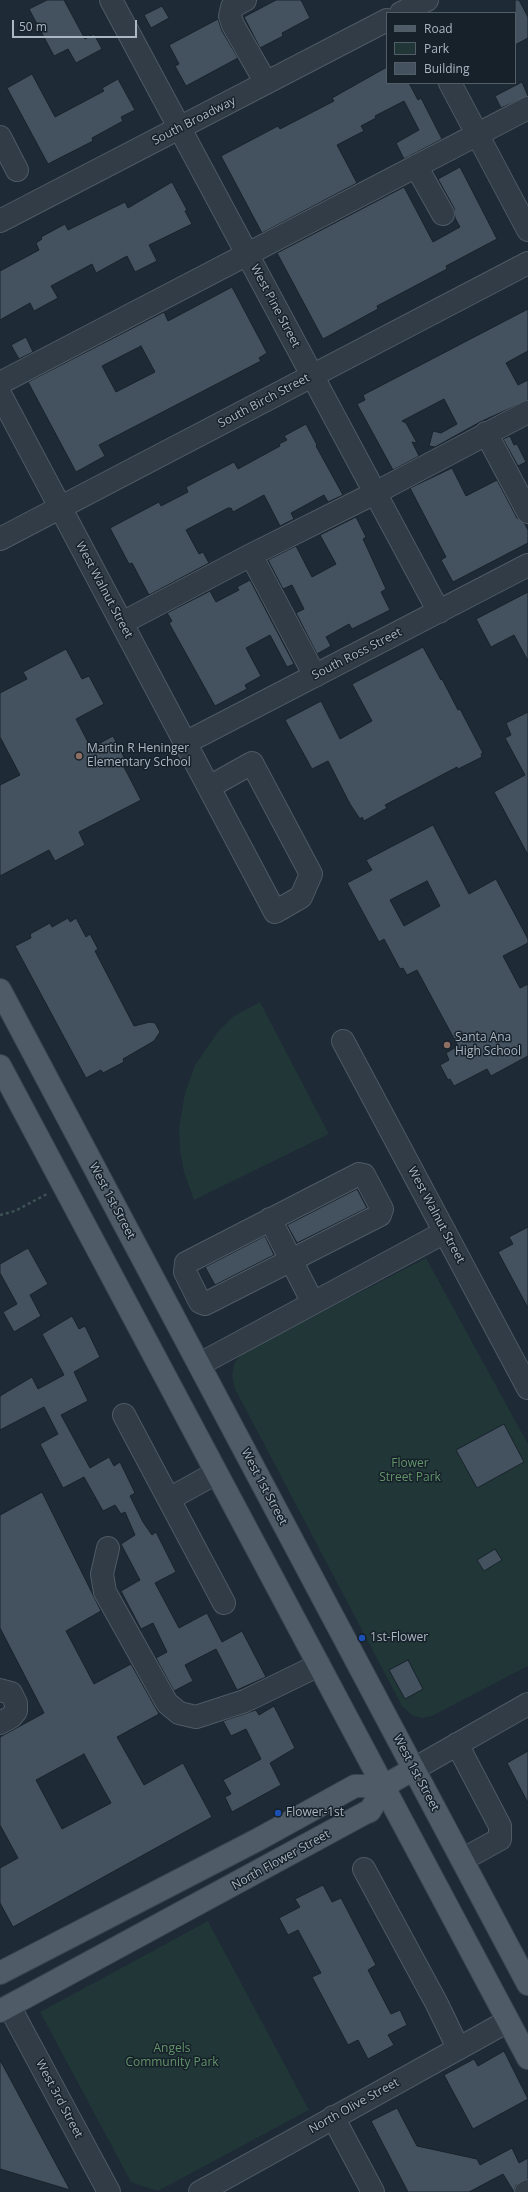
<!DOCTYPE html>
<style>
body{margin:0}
#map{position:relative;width:528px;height:2192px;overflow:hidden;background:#1e2a36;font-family:"Open Sans",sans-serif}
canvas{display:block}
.legend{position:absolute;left:386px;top:12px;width:130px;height:72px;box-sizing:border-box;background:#17212a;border:1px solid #525d68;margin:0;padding:5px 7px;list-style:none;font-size:12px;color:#abb7c4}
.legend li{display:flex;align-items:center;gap:8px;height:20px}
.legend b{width:20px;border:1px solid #525d68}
.scale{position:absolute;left:12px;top:20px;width:125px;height:18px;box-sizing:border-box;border:2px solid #abb7c4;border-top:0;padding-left:5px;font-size:12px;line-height:14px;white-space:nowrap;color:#abb7c4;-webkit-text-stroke:3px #17212a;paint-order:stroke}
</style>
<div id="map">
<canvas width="528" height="2192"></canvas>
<ul class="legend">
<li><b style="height:5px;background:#4f5b67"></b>Road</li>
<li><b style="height:11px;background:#203637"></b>Park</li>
<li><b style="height:11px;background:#445260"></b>Building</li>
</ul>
<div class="scale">50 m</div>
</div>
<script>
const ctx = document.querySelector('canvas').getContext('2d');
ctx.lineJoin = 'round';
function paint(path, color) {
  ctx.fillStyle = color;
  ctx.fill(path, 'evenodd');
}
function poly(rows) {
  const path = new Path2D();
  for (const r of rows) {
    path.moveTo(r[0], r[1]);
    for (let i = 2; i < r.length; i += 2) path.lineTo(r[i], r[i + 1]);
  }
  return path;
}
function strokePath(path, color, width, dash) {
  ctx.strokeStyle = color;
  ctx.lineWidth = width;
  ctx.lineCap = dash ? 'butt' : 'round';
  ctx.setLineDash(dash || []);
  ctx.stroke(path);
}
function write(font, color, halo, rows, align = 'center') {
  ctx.font = font + ' "Open Sans",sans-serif';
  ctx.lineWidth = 3;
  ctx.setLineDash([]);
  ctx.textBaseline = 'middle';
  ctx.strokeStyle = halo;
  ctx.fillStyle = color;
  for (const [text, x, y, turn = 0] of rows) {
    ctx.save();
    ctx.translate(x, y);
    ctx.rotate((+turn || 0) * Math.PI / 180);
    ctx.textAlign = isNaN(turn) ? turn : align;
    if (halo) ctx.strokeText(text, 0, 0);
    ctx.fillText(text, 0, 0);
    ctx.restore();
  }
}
const green = poly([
 [260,1002,329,1134,194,1200,184,1172,180,1151,179,1127,185,1093,195,1065,217,1033,234,1016],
 [426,1258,528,1444,528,1666,432,1716,422,1718,413,1716,402,1706,235,1389,232,1376,234,1364,241,1354],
 [208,1921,309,2110,158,2191,131,2182,40,2012]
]);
const building = poly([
 [47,0,64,0,85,39,94,34,102,49,76,63,68,49,54,56,29,9,47,0],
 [276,0,301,0,310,18,282,33,283,36,260,48,244,17,276,0],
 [515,0,519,0,528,17,528,38,515,45,515,0],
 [162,6,169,18,151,28,144,15,162,6],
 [218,19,222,31,238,58,186,86,175,66,179,64,169,45,218,19],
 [387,67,387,83,409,83,418,100,421,98,442,139,404,159,396,143,419,130,404,101,375,116,376,118,361,126,364,131,337,145,357,183,262,233,221,156,278,126,280,129,334,101,332,98,387,67],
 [32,74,55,117,104,91,102,88,118,79,135,110,121,117,123,121,92,138,93,141,48,164,7,88,32,74],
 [522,82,528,96,501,108,495,96,522,82],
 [460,167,497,239,446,266,447,269,377,306,378,309,323,339,277,253,404,187,433,242,460,227,455,218,454,208,438,179,460,167],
 [172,182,187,210,185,211,192,224,149,245,157,261,135,272,127,256,96,273,92,264,51,286,58,298,34,311,30,303,0,320,0,271,39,250,36,243,42,239,41,237,65,224,68,230,125,202,128,208,172,182],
 [232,287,267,353,259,358,261,361,99,445,105,456,76,472,28,382,164,312,168,321,232,287],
 [141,346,155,372,116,392,102,366,141,346],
 [528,309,528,351,506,363,518,385,528,380,528,400,480,422,435,447,429,446,433,431,441,433,457,424,444,399,402,421,406,423,417,443,412,442,419,456,393,470,357,404,365,400,363,395,528,309],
 [26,337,33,352,19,359,11,345,26,337],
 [306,424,317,445,316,446,343,495,328,502,324,495,291,513,294,519,280,526,264,495,233,512,231,508,228,508,186,530,199,554,203,552,209,563,149,595,132,563,129,564,110,528,159,502,161,506,188,492,186,487,234,462,238,469,280,446,279,444,287,440,284,436,306,424],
 [510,436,514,445,517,444,526,462,518,466,503,439,510,436],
 [452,468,466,496,497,480,517,518,525,524,528,530,528,543,453,582,441,560,446,557,410,488,452,468],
 [356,517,366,537,363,539,386,589,381,592,390,610,352,629,349,624,326,637,331,646,317,654,296,613,304,609,292,585,283,589,268,560,296,546,312,577,336,564,320,535,356,517],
 [250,580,294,664,287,667,270,635,246,648,261,676,245,685,247,689,215,706,169,623,172,621,167,613,210,591,216,602,239,590,237,587,250,580],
 [528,592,528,661,514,635,491,647,476,619,528,592],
 [423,647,441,680,442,679,458,710,460,709,483,753,481,754,482,757,458,769,457,767,385,805,387,808,364,821,362,817,360,819,350,804,328,761,312,769,285,720,321,701,340,739,372,721,352,684,423,647],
 [66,649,82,679,89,676,104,704,76,719,91,748,113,736,128,765,124,767,141,800,79,832,85,845,55,861,49,850,0,876,0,785,20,775,0,737,0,693,27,679,23,672,66,649],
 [528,712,528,855,494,792,525,775,505,738,511,735,506,723,528,712],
 [433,825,469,894,496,879,528,939,528,943,503,956,520,988,528,984,528,1056,491,1076,487,1069,454,1086,450,1079,448,1080,440,1065,449,1060,446,1053,458,1046,417,970,407,975,403,968,400,969,384,939,379,942,347,883,372,870,366,860,433,825],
 [427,881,440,906,404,926,390,900,427,881],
 [68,918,70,922,76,918,86,937,90,934,98,949,95,951,134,1026,150,1022,155,1023,160,1032,154,1041,123,1059,124,1062,103,1073,101,1070,86,1078,15,946,31,938,30,934,50,923,52,927,68,918],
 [357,1189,367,1208,297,1243,287,1225,357,1189],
 [528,1227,528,1308,498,1252,513,1244,509,1237,528,1227],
 [265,1236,274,1255,215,1285,205,1267,265,1236],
 [28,1248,48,1284,30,1295,41,1316,14,1332,3,1312,17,1304,0,1273,0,1264,28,1248],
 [72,1316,79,1329,85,1326,100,1357,74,1372,88,1401,61,1415,90,1468,109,1457,114,1466,120,1462,135,1493,130,1496,143,1522,152,1535,156,1532,176,1572,155,1583,179,1628,207,1613,222,1642,242,1631,266,1677,237,1690,216,1649,185,1665,193,1681,174,1691,156,1658,167,1652,153,1623,141,1629,121,1591,140,1580,121,1544,135,1535,125,1512,121,1514,115,1505,103,1511,84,1477,63,1488,40,1444,58,1434,44,1407,0,1430,0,1396,32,1377,38,1389,64,1375,42,1334,72,1316],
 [504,1424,524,1462,477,1488,456,1450,504,1424],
 [42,1492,101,1611,66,1631,94,1684,131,1664,159,1714,117,1737,144,1785,183,1763,212,1817,13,1927,0,1903,0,1868,18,1858,0,1825,0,1737,44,1713,0,1628,0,1515,42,1492],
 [84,1754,111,1803,62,1829,36,1780,84,1754],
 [495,1549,502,1560,484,1571,477,1560,495,1549],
 [408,1660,423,1689,405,1699,389,1670,408,1660],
 [274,1706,295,1748,270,1763,281,1785,232,1812,225,1797,231,1794,223,1780,261,1759,246,1729,231,1736,223,1721,256,1710,259,1715,274,1706],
 [528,1751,528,1803,507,1763,528,1751],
 [323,1885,332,1902,341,1898,376,1965,368,1970,391,2014,400,2010,407,2025,388,2035,394,2045,368,2059,358,2040,348,2045,312,1977,321,1973,298,1930,288,1935,279,1918,300,1907,295,1899,323,1885],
 [504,2051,528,2099,473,2129,444,2075,474,2059,478,2066,504,2051],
 [0,2060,70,2190,0,2169,0,2060],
 [397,2108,417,2146,477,2159,480,2165,512,2148,519,2163,528,2158,528,2179,516,2185,514,2192,503,2174,469,2192,408,2192,371,2121,397,2108]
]);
const path = poly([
 [0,1215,15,1211,47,1194]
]);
const minor = poly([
 [111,0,439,612],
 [245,0,232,7,230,16,233,25,266,83],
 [401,13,427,0],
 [450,83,528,230],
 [0,137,17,170],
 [416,166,443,214],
 [0,221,387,20],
 [0,383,528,108],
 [0,394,275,912,301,897,311,874,252,763,209,787],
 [486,433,528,512],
 [0,539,528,263],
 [251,555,315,676],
 [122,623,251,555,375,493,528,412],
 [185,743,528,565],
 [343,1041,528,1388],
 [359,1174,364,1175,382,1209,380,1215,205,1304,200,1302,185,1272,186,1263,359,1174],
 [270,1219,313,1303],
 [200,1364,445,1232],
 [124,1415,224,1603],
 [169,1499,216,1473],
 [108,1548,102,1574,105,1592,167,1703,179,1713,196,1717,245,1701,319,1665],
 [0,1690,11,1693,16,1703,16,1711,11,1717,0,1723],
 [457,1744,500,1826,500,1839,462,1860],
 [414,1769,528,1704],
 [364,1869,437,2004,458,2048],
 [9,2006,109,2192],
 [333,2117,373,2192],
 [200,2192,508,2021],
 [526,2192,528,2191]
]);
const major = poly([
 [0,990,528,1984],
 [0,1066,528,2058],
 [0,1973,259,1839,355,1786,384,1786],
 [0,2011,365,1813,370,1811,384,1786,414,1769]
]);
const markers = [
 [79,756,4,"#8d6e63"],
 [447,1045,4,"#8d6e63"],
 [362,1638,4,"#1a4fb4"],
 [278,1813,4,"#1a4fb4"]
];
const streetNames = [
 ["South Broadway",194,121,-27],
 ["West Pine Street",275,306,62],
 ["South Birch Street",264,401,-28],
 ["West Walnut Street",104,590,62],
 ["South Ross Street",357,654,-27],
 ["West 1st Street",112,1201,62],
 ["West Walnut Street",436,1215,62],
 ["West 1st Street",264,1487,62],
 ["West 1st Street",416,1773,62],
 ["North Flower Street",281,1860,-29],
 ["West 3rd Street",59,2099,62],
 ["North Olive Street",354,2106,-29]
];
const poiNames = [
 ["Martin R Heninger",87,749],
 ["Elementary School",87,763],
 ["Santa Ana",455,1038],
 ["High School",455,1052],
 ["1st-Flower",370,1638],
 ["Flower-1st",286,1813]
];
const parkNames = [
 ["Flower",410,1464],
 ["Street Park",410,1478],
 ["Angels",172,2049],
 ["Community Park",172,2063]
];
paint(green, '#203637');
paint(building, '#445260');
strokePath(building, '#19232c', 1);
strokePath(minor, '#4f5a65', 24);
strokePath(major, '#3b4550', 24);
strokePath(path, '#3d5354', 2.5, [3, 3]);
strokePath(minor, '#313c46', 22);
strokePath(major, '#4f5b67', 22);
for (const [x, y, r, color] of markers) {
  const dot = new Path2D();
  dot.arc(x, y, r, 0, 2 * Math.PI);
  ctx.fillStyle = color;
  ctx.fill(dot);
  strokePath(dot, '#17212a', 1.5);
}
write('12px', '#abb7c4', '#17212a', streetNames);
write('12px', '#abb7c4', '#17212a', poiNames, 'left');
write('12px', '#629469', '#17212a', parkNames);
</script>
